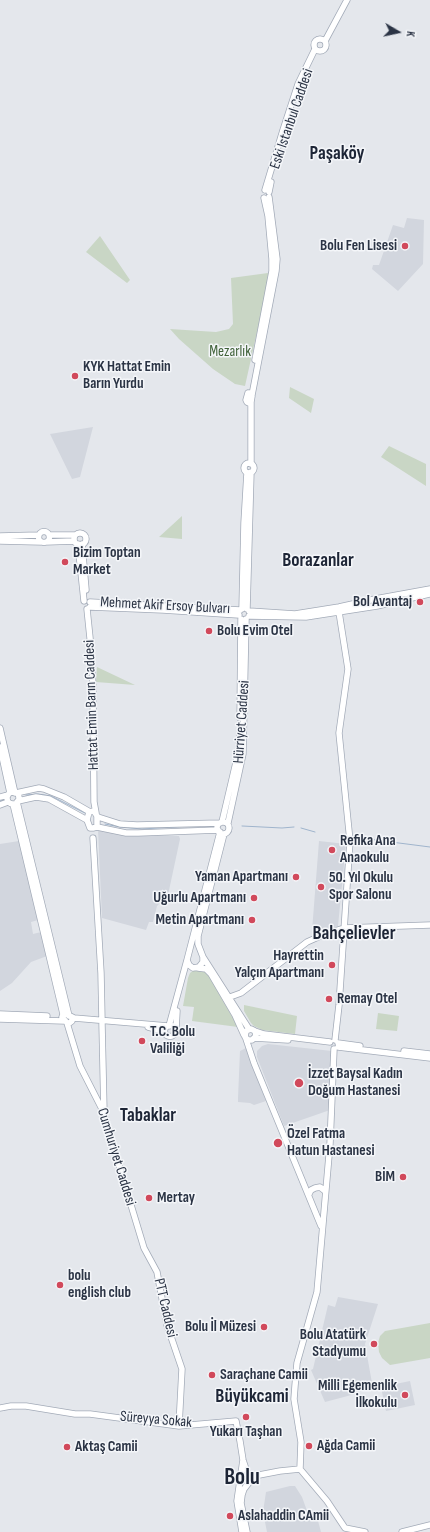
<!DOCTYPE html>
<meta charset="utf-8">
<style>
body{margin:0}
#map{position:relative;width:430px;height:1532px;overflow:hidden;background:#e4e7ec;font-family:"Sofia Sans Condensed",sans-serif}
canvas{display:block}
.north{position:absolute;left:378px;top:12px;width:40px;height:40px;-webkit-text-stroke:3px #f4f6f9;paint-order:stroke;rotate:99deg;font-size:11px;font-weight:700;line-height:16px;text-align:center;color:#2b3445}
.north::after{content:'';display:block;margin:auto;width:14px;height:18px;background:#2b3445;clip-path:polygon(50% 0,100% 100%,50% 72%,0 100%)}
</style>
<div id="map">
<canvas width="430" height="1532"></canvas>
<div class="north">K</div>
</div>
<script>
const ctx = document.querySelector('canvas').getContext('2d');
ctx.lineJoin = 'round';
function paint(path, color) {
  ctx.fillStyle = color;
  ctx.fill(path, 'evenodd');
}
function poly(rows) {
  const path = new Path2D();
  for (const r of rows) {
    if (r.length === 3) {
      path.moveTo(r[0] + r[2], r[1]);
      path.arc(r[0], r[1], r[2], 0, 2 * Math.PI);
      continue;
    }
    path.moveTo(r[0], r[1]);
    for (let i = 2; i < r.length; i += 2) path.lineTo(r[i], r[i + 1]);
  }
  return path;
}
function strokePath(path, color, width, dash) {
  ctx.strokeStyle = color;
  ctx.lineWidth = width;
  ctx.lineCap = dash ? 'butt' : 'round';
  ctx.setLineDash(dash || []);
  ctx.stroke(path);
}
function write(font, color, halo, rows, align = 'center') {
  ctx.font = font + ' "Sofia Sans Condensed",sans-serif';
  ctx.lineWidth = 3;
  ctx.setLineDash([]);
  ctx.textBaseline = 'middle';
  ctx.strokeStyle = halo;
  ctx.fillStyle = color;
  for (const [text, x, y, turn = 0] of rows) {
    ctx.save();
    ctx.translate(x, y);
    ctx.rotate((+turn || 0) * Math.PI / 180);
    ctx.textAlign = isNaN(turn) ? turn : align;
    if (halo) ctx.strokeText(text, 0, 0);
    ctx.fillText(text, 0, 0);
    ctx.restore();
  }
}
const built = poly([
 [407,218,424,220,423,264,398,291,372,269,373,265,379,265,393,225,404,228],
 [93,427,80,477,72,479,50,434],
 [98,830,128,835,179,836,180,839,168,895,157,906,153,922,149,922,146,930,102,918],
 [19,841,38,920,31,922,33,934,41,932,47,956,31,962,12,983,0,991,0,844],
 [319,841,346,844,338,926,317,934,312,931],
 [268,1044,332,1051,330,1110,284,1126,257,1057,257,1051,262,1046],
 [246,1048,266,1101,254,1105,250,1103,238,1102,238,1098,240,1051],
 [338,1297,378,1304,365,1344,372,1383,358,1387,359,1393,325,1402,311,1370,313,1369,328,1305,335,1307],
 [410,1381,415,1405,386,1411,381,1387],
 [290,1486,295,1486,302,1497,310,1519,317,1517,321,1532,267,1532,263,1512,266,1492]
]);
const green = poly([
 [100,236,130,280,127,283,86,252],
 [268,273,267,287,245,386,235,384,213,369,179,339,170,329,216,332,229,329,233,324,231,278],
 [290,387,314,399,311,413,289,398],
 [389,446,426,464,426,486,381,457],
 [182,516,182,539,159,537],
 [97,667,135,685,96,682],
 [194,970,206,971,238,1027,192,1021,194,1007,183,1006,188,978,190,973],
 [244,1005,297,1016,295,1034,262,1030,254,1026,251,1023,244,1011],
 [378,1013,399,1016,397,1031,376,1029],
 [430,1323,430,1358,390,1365,382,1358,379,1352,378,1343,380,1336,385,1331]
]);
const stream = poly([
 [26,795,38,794,51,796,85,813],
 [0,801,5,800],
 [105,824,120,827,142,829,190,826],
 [242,826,282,828,294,827],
 [301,828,315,832],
 [360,838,430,847]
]);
const major = poly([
 [320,45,6],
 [325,41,347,0],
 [265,190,283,130,298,84,315,49],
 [269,192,271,182],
 [255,360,272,271,272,259,268,216,264,198],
 [248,393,251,393,252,396,251,402,249,403,247,402,246,400,248,393],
 [252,395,276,271,277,259,269,197],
 [251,402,251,464],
 [249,468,5],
 [44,537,5.5],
 [80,539,6],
 [49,535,75,535],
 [0,536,39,535],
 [0,541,41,542],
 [46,542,74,541],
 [78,544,84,601],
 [82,544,86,590],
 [90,602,240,610],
 [90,607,163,610,239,615],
 [87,609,90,638,93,686,94,802,96,813],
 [242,609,244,523,247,473],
 [247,609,251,472],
 [249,611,295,614,339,607,375,599,430,589],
 [249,616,306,617,377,606,430,594],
 [240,718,241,619],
 [0,728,15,793],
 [0,747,10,793],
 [13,798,6],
 [16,793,39,788,44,789,64,797,90,812],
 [0,797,8,795],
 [18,801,36,797,49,799,87,820,90,828,93,828,97,827,97,816,94,811,89,812,87,820],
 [17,802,69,1016],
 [13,804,63,1014],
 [0,805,8,802],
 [98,817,120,824,137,825,220,823],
 [223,828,6],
 [222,822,238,754,240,733],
 [228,823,243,754,246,619],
 [97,827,126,833,138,833,218,830],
 [220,832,187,960,189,965,193,968,199,967,203,962,203,957,198,944,198,936,224,834],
 [93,838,101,973,102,1021],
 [203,957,249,1029],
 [198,968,206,969,211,974,235,1015,244,1035],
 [230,997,241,993,307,942,325,934,344,928,430,925],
 [0,1014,47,1016],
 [72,1018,72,1021,68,1024,62,1017,63,1014,66,1014,74,1018,168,1026],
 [0,1019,64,1021],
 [67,1023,80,1066,104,1113,108,1129,144,1248,157,1272,167,1325,182,1369,179,1426],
 [102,1024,104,1112],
 [170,1031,5.5],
 [169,1026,187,960],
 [148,1027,159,1030,166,1035],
 [176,1029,177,1011],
 [255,1031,256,1036,252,1040,248,1040,245,1037,246,1031,251,1029,255,1031,264,1034,330,1042],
 [254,1038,288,1040],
 [246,1039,254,1063,321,1226],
 [335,1040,339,1005,350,841,339,733,348,669,339,612],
 [338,1043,360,1046],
 [338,1047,430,1058],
 [404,1051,430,1054],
 [309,1194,311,1190,315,1188,320,1187,325,1191],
 [0,1408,11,1406,26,1406,75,1414,90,1414,179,1426,236,1421,240,1441,243,1460,248,1475,254,1476,280,1471,300,1469],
 [300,1469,301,1442,294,1399,295,1386,297,1363,317,1292,330,1144,334,1049],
 [300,1469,327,1501,345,1528,365,1532],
 [242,1532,237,1501,243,1460],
 [247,1532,241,1503,242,1495,244,1489,254,1476],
 [402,1532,430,1525]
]);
const markers = [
 [405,246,4,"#d1495b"],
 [75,376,4,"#d1495b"],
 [65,562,4,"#d1495b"],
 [420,602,4,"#d1495b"],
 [209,631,4,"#d1495b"],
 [332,850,4,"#d1495b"],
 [296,877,4,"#d1495b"],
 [321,887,4,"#d1495b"],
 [254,898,4,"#d1495b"],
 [252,920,4,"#d1495b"],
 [332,965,4,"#d1495b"],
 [329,999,4,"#d1495b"],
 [142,1041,4,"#d1495b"],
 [299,1083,5,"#d1495b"],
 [278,1143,5,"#d1495b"],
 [403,1177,4,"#d1495b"],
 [149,1198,4,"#d1495b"],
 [60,1285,4,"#d1495b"],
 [264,1327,4,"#d1495b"],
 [374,1344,4,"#d1495b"],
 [212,1375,4,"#d1495b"],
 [405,1395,4,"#d1495b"],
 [246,1417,4,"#d1495b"],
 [309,1446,4,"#d1495b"],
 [67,1447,4,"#d1495b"],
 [230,1516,4,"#d1495b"]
];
const streetNames = [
 ["Eski Istanbul Caddesi",292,119,-71],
 ["Mehmet Akif Ersoy Bulvarı",165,606,3],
 ["Hattat Emin Barın Caddesi",92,705,-92],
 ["Hürriyet Caddesi",242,722,-86],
 ["Cumhuriyet Caddesi",116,1157,73],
 ["PTT Caddesi",165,1308,77],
 ["Süreyya Sokak",156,1420,5]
];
const poiNames = [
 ["Bolu Fen Lisesi",397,246,"right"],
 ["KYK Hattat Emin",83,367],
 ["Barın Yurdu",83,384],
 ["Bizim Toptan",73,553],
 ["Market",73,570],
 ["Bol Avantaj",412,602,"right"],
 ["Bolu Evim Otel",217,631],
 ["Refika Ana",340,841],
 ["Anaokulu",340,858],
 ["Yaman Apartmanı",288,877,"right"],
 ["50. Yıl Okulu",329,878],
 ["Spor Salonu",329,895],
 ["Uğurlu Apartmanı",246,898,"right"],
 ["Metin Apartmanı",244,920,"right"],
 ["Hayrettin",324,956,"right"],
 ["Yalçın Apartmanı",324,973,"right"],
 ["Remay Otel",337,999],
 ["T.C. Bolu",150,1032],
 ["Valiliği",150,1049],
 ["İzzet Baysal Kadın",308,1074],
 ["Doğum Hastanesi",308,1091],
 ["Özel Fatma",287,1134],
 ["Hatun Hastanesi",287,1151],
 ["BİM",395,1177,"right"],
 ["Mertay",157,1198],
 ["bolu",68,1276],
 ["english club",68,1293],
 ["Bolu İl Müzesi",256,1327,"right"],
 ["Bolu Atatürk",366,1335,"right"],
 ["Stadyumu",366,1352,"right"],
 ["Saraçhane Camii",220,1375],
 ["Milli Egemenlik",397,1386,"right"],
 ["İlkokulu",397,1403,"right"],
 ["Yukarı Taşhan",246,1432,"center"],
 ["Ağda Camii",317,1446],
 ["Aktaş Camii",75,1447],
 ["Aslahaddin CAmii",238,1516]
];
const parkNames = [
 ["Mezarlık",230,352]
];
const districtNames = [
 ["Paşaköy",337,154],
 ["Borazanlar",318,561],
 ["Bahçelievler",354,934],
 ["Tabaklar",148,1116],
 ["Büyükcami",252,1397]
];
const townNames = [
 ["Bolu",242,1478]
];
paint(built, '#d2d6de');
paint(green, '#c9d6c5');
strokePath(stream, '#9fb4cc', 1);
strokePath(major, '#a3abb8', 7);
strokePath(major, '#fff', 5.5);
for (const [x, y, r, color] of markers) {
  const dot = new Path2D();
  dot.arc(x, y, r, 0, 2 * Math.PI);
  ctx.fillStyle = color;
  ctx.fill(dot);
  strokePath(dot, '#f4f6f9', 1.5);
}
write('15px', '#2b3445', '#f4f6f9', streetNames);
write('bold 15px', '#2b3445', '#f4f6f9', poiNames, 'left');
write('15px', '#3f6138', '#f4f6f9', parkNames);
write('bold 19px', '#1d2536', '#f4f6f9', districtNames);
write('bold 23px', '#1d2536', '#f4f6f9', townNames);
</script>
